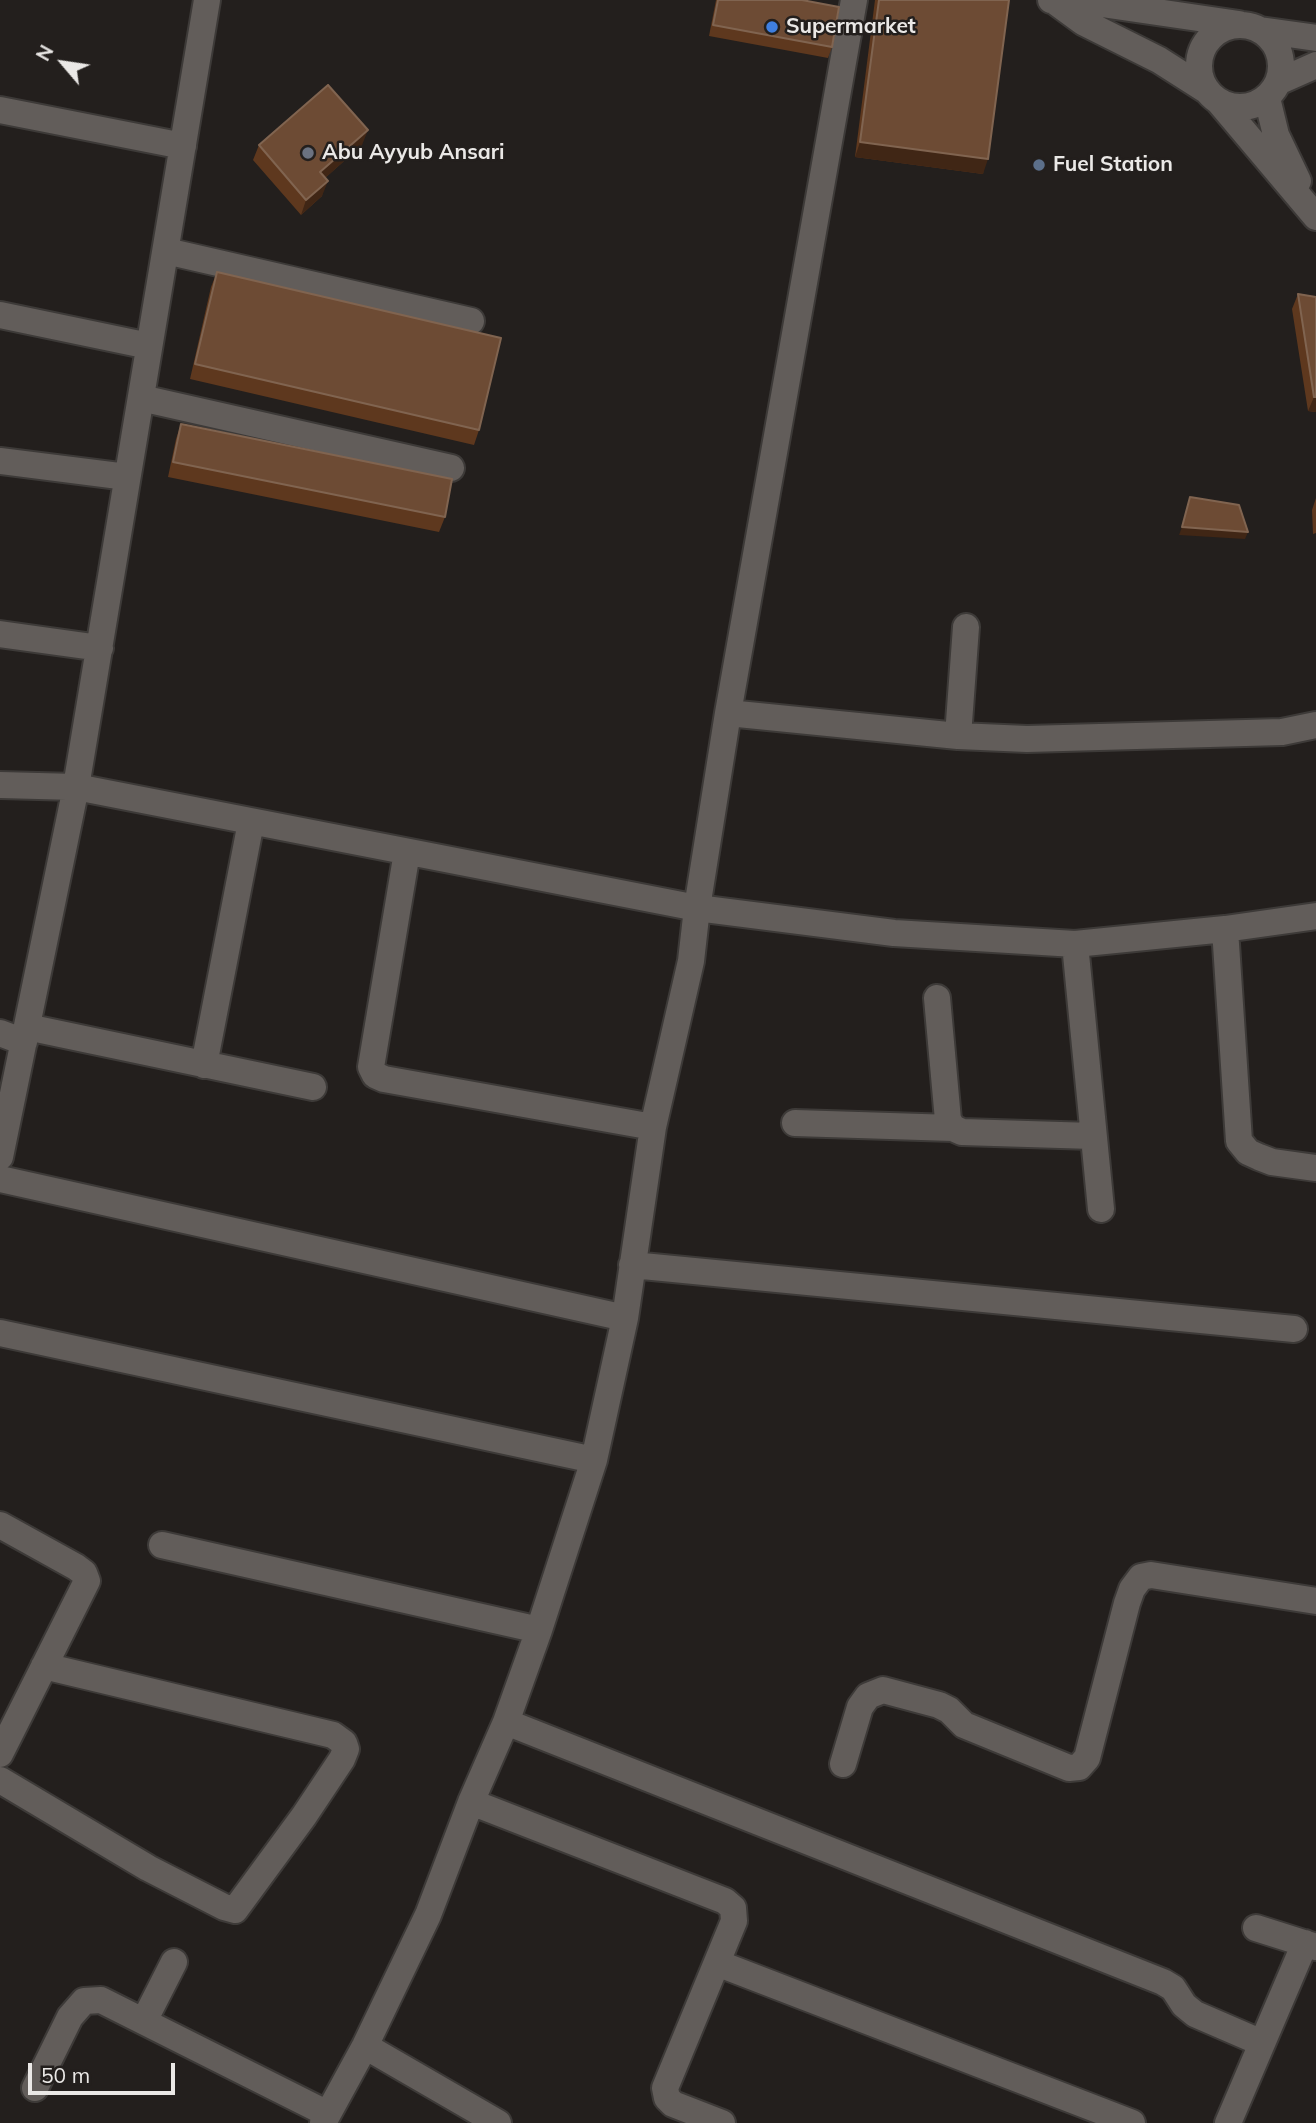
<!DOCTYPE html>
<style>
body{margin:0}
#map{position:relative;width:1316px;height:2123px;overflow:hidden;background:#231f1d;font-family:Mulish,sans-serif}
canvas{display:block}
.north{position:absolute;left:28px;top:28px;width:70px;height:70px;-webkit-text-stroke:5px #231f1d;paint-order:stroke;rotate:299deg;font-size:19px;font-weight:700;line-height:28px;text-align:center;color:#eae8e6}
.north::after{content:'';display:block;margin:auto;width:24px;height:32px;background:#eae8e6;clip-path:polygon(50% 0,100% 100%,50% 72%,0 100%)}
.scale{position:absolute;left:28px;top:2063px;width:147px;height:32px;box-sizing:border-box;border:4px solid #eae8e6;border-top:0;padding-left:9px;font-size:21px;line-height:24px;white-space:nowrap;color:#eae8e6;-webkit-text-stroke:5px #231f1d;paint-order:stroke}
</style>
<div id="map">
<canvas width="1316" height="2123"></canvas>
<div class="north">N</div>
<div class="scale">50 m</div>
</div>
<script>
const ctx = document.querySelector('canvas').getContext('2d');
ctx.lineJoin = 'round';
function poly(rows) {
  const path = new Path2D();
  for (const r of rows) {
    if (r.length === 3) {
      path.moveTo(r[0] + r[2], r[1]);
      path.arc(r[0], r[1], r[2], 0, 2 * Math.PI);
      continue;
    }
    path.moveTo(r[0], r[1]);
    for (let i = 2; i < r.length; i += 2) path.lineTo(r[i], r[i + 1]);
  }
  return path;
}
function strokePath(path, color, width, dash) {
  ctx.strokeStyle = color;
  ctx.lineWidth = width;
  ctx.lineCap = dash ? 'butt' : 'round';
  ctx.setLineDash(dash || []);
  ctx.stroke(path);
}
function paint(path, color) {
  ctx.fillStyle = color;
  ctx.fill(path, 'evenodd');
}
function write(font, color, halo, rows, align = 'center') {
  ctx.font = font + ' Mulish,sans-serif';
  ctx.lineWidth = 5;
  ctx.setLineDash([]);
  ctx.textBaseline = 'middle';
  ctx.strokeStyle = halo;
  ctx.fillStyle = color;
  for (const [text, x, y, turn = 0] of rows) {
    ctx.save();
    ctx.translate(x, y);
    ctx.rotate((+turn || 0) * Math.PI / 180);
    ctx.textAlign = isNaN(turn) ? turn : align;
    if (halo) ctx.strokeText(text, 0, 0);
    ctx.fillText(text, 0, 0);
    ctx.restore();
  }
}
const minor = poly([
 [1051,0,1088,2,1239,24],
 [1053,0,1083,22,1159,60,1206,90],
 [1240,66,41],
 [1260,30,1316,38],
 [1278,82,1316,65],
 [1267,98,1276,135,1298,181],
 [1220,103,1316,217],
 [0,110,183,146],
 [166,251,471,321],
 [0,315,149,346],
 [141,398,451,468],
 [0,461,127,477],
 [0,634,100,648],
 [728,713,958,736,1027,739,1282,732,1316,725],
 [958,736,966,627],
 [0,785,76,787,697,908,894,933,1075,944,1225,929,1316,916],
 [407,852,371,1067,375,1075,384,1079,653,1127],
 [1225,929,1239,1141,1248,1152,1259,1157,1272,1162,1316,1168],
 [1075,944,1101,1209],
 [937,998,948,1120,953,1128,962,1132,1093,1136],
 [27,1027,313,1087],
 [0,1033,24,1042],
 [204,1065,251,822],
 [795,1123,953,1128],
 [0,1157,76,787,207,0],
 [0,1179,625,1318],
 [632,1265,1294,1329],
 [0,1333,594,1460],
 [0,1525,76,1567,84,1573,87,1581,0,1754],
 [162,1545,539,1630],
 [506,1722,1163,1982,1173,1988,1184,2005,1195,2014,1262,2043],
 [843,1764,860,1707,868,1696,883,1690,939,1705,949,1710,964,1725,1069,1768,1079,1767,1087,1758,1127,1603,1132,1589,1141,1577,1151,1575,1316,1601],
 [0,1780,148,1868,224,1907,235,1910,304,1816,342,1759,346,1749,344,1743,333,1735,44,1666],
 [471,1802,725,1901,733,1908,734,1921,665,2088,667,2098,673,2104,722,2123],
 [1256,1928,1316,1947],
 [717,1963,1132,2123],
 [144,2021,174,1962],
 [365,2046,498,2123],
 [35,2088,70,2017,84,2001,101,2000,328,2114],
 [323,2123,365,2046,428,1915,471,1802,506,1722,539,1630,594,1460,625,1318,653,1127,691,961,697,908,728,713,854,0],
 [1228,2123,1305,1943]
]);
const wall = poly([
 [716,0,802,0,832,47,828,58,709,36],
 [875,0,1009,0,983,174,855,157],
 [259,145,362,145,325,178,322,196,301,215,253,160],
 [217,272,479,430,474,445,190,379,211,287],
 [1298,294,1316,412,1308,411,1292,309],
 [181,424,445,517,439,532,168,477,176,439],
 [1316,498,1316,533,1313,534,1312,510]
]);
const shadedWall = poly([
 [368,130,362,145,315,187,320,172],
 [860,142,988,159,983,174,855,157],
 [328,181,322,196,301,215,306,200],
 [1314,397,1316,397,1316,412,1308,411],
 [1182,527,1248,532,1245,539,1179,535]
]);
const building = poly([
 [718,0,802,0,839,7,832,47,713,25,718,0],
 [879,0,1009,0,988,159,860,142,879,0],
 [328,85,368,130,320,172,328,181,306,200,259,145,328,85],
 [217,272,501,338,479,430,195,364,217,272],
 [1298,294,1316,297,1316,397,1314,397,1298,294],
 [181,424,452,479,445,517,173,462,181,424],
 [1190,497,1239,505,1248,532,1182,527,1190,497]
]);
const markers = [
 [772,27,7,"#3f7fe0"],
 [308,153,7,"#6b7280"],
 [1039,165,7,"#5c6f8a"]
];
const poiNames = [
 ["Supermarket",786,27],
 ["Abu Ayyub Ansari",322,153],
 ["Fuel Station",1053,165]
];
strokePath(minor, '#3d3a38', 30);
strokePath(minor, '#625d5a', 26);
paint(wall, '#5e381e');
paint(shadedWall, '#402615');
paint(building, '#6d4b34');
strokePath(building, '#806450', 2);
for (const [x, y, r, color] of markers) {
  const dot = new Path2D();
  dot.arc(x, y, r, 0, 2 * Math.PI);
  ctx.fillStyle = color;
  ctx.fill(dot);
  strokePath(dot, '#231f1d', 2.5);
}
write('bold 21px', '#eae8e6', '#231f1d', poiNames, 'left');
</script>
